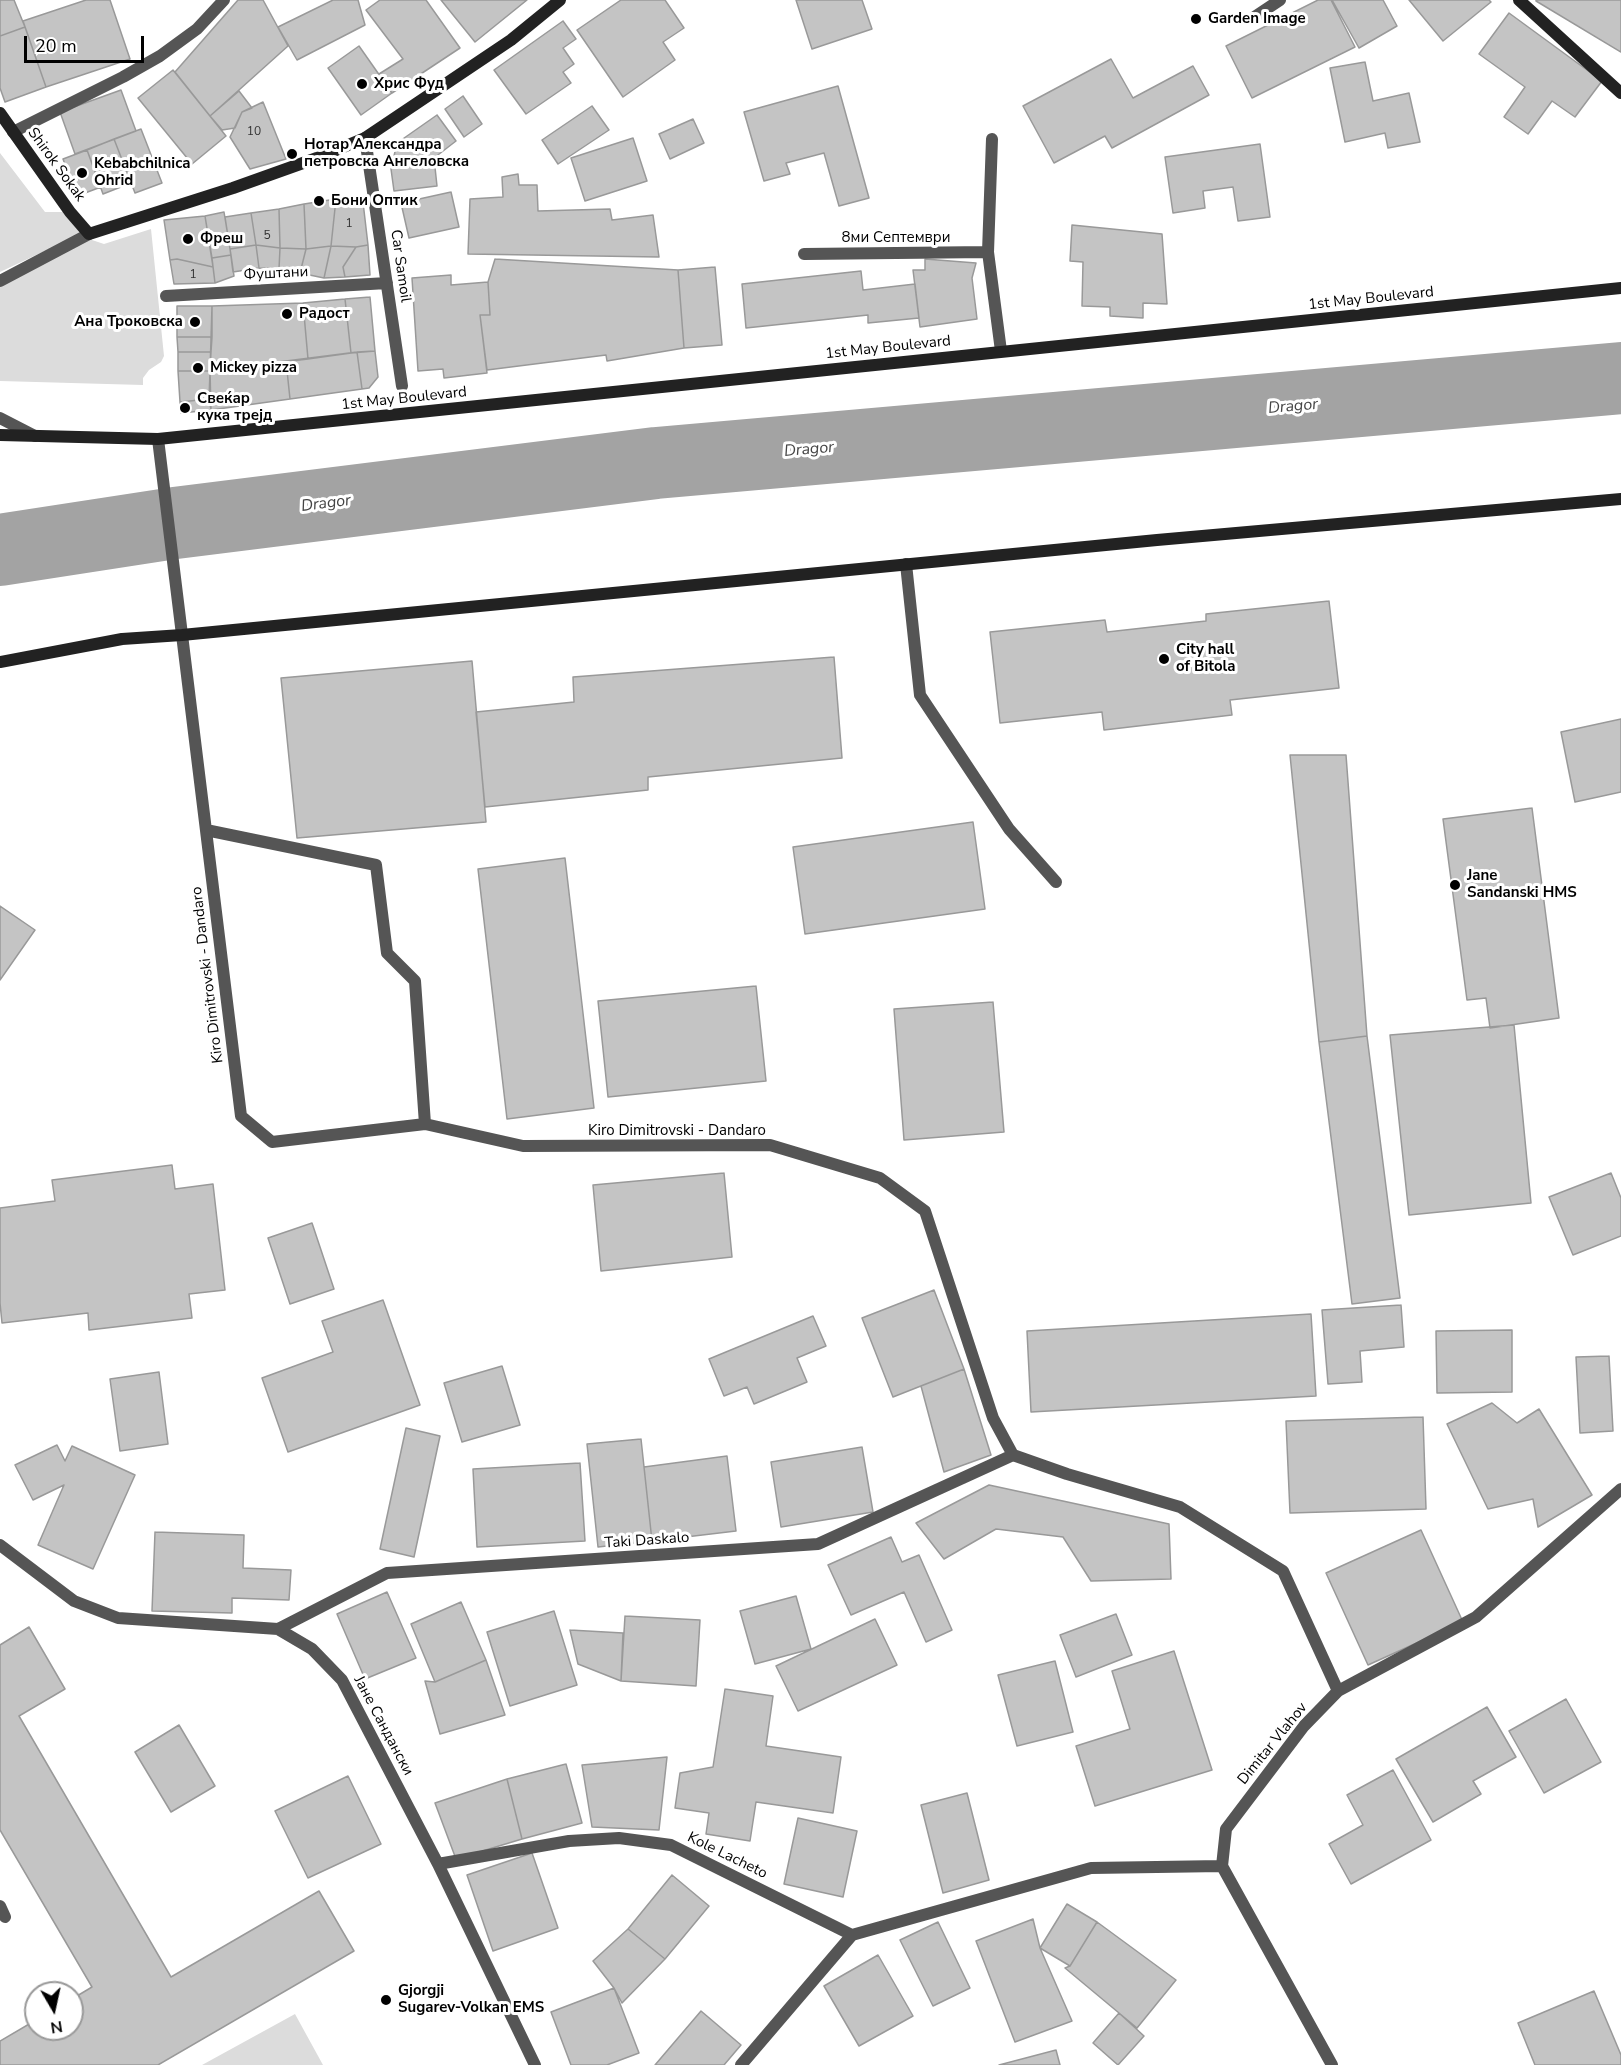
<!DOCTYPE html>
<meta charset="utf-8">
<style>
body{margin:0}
#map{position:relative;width:1621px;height:2065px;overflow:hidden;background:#fff;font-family:"Nunito Sans",sans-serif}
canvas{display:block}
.north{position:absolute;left:24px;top:1981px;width:60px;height:60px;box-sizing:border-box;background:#fff;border:2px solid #999;border-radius:50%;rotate:171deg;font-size:16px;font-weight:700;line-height:24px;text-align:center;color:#000}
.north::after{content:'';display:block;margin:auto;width:21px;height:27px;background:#000;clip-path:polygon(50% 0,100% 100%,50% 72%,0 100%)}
.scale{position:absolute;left:24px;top:36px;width:120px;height:27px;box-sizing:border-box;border:3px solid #000;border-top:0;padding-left:8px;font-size:18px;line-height:21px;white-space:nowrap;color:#000;-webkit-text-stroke:4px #fff;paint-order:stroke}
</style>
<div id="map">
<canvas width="1621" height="2065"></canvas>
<div class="north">N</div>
<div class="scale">20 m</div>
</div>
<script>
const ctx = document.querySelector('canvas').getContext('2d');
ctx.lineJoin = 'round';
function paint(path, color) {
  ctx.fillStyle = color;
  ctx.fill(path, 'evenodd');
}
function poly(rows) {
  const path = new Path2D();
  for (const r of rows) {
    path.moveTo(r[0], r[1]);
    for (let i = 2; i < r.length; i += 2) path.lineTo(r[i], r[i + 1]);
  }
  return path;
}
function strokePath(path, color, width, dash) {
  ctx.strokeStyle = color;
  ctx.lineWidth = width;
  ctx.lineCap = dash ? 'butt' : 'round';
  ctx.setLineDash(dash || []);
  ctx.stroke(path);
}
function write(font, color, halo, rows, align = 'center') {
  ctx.font = font + ' "Nunito Sans",sans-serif';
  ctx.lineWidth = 6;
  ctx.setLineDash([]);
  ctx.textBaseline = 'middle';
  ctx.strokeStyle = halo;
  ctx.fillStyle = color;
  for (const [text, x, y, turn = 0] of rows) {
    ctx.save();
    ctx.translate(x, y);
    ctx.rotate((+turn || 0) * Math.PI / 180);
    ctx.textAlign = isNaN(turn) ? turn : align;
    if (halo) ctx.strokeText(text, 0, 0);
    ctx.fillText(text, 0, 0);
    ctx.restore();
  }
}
const green = poly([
 [0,153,45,212,70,212,83,233,0,272],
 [151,229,164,356,161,362,149,370,143,378,143,385,0,381,0,284,86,238,104,244],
 [295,2014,323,2065,202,2065]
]);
const river = poly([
 [0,550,175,523,656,463,1621,378]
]);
const building = poly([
 [0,0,14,0,25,27,0,36,0,0],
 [86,0,110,0,130,59,46,87,23,21,86,0],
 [238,0,263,0,288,46,210,116,175,72,238,0],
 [333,0,358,0,365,25,297,60,278,27,333,0],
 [380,0,426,0,460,48,392,93,379,74,403,59,366,10,380,0],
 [441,0,527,0,475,42,441,0],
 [621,0,665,0,684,28,663,42,675,60,623,97,577,30,621,0],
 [796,0,862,0,872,29,812,49,796,0],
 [1318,0,1331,0,1355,47,1252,98,1226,46,1318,0],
 [1332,0,1383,0,1397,26,1359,48,1332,0],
 [1409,0,1489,0,1491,2,1443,41,1409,0],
 [1536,0,1621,0,1621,52,1536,1,1536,0],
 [1509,13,1602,81,1575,117,1552,101,1528,134,1504,117,1525,87,1479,54,1509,13],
 [563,21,576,39,563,48,574,64,563,72,571,83,526,114,494,70,563,21],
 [25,27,46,87,5,102,0,88,0,36,25,27],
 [359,46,392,93,361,115,328,68,359,46],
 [1111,59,1133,98,1193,66,1209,95,1112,148,1105,136,1054,163,1023,106,1111,59],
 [1365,62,1373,101,1409,93,1420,142,1388,148,1385,133,1345,142,1330,68,1365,62],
 [173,70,226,136,192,164,138,98,173,70],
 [838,86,869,198,839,206,824,153,786,163,790,174,764,181,744,112,838,86],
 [121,90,136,131,75,154,60,112,121,90],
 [239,91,252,108,242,112,235,128,222,130,210,116,239,91],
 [463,96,482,124,464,137,445,109,463,96],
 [263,102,286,159,250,169,230,137,242,112,263,102],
 [592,106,609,130,558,164,542,140,592,106],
 [437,115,456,141,434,158,437,186,394,191,391,169,397,143,437,115],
 [693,119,704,143,670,159,659,134,693,119],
 [141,129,162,183,135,193,114,139,141,129],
 [633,138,647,181,585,201,571,158,633,138],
 [114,139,131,183,103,194,87,150,114,139],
 [1260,144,1270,217,1238,221,1233,187,1203,191,1205,208,1173,213,1165,157,1260,144],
 [87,150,101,187,77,196,63,159,87,150],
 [518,174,519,185,537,185,538,211,610,209,612,220,653,215,659,257,468,254,470,199,503,197,502,177,518,174],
 [451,192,459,227,409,238,401,203,451,192],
 [355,197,363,202,368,245,356,247,331,246,336,199,355,197],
 [336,199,331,246,306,249,304,204,336,199],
 [304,204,306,249,280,248,279,209,304,204],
 [279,209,280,248,256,245,251,213,279,209],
 [224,212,231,255,212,258,205,216,224,212],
 [251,213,256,245,230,249,225,217,251,213],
 [205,216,213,267,177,259,170,260,164,220,205,216],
 [1072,225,1162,234,1167,304,1143,303,1143,318,1110,316,1110,307,1082,306,1083,262,1070,261,1072,225],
 [256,245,259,268,233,272,230,249,256,245],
 [256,245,280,248,279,269,259,268,256,245],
 [368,245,370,275,345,277,343,267,356,247,368,245],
 [331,246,324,278,300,273,306,249,331,246],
 [331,246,356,247,343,267,345,277,324,278,331,246],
 [280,248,306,249,300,273,279,269,280,248],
 [231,255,234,276,215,283,212,258,231,255],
 [177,259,213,267,215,283,174,284,170,260,177,259],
 [495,259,678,270,684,348,607,361,606,355,487,370,480,315,490,315,488,282,495,259],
 [925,259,976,263,972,278,977,319,920,327,913,270,925,270,925,259],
 [715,267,722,345,684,348,678,270,715,267],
 [861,271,863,290,915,284,919,318,868,323,868,315,746,328,742,284,861,271],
 [451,275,451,285,488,282,490,315,480,315,487,373,444,378,443,369,418,371,412,278,451,275],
 [370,297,375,351,351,353,345,299,370,297],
 [345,299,351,353,308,359,303,303,345,299],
 [303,303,308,359,210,371,212,306,303,303],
 [177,306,212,306,212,337,177,337,177,306],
 [177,337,212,337,211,352,178,352,177,337],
 [375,351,378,377,369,388,362,389,357,352,375,351],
 [178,352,211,352,210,371,178,371,178,352],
 [357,352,362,389,290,399,286,361,357,352],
 [286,361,290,399,211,410,210,371,286,361],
 [178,371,210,371,209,399,180,402,178,371],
 [209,399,211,410,181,413,180,402,209,399],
 [1329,601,1339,688,1230,700,1232,715,1104,730,1102,712,1000,723,990,632,1105,620,1107,632,1206,621,1206,614,1329,601],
 [834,657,842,758,648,777,648,790,485,807,476,712,574,702,573,677,834,657],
 [472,661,486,822,297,838,281,678,472,661],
 [1621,719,1621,792,1575,802,1561,732,1621,719],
 [1290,755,1346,755,1367,1036,1319,1042,1290,755],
 [1532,808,1559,1018,1490,1028,1486,998,1467,1000,1443,819,1532,808],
 [973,822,985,909,805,934,793,847,973,822],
 [565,858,594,1108,507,1119,478,869,565,858],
 [0,906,35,930,0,980,0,906],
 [756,986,766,1081,608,1097,598,1001,756,986],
 [993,1002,1004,1132,904,1140,894,1009,993,1002],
 [1514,1025,1531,1203,1409,1215,1390,1035,1514,1025],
 [1367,1036,1400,1298,1352,1304,1319,1042,1367,1036],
 [172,1165,175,1189,213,1184,225,1290,189,1294,192,1318,89,1330,88,1313,2,1323,0,1303,0,1208,55,1201,52,1180,172,1165],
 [724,1173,732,1257,601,1271,593,1185,724,1173],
 [1611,1173,1621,1198,1621,1236,1573,1255,1549,1197,1611,1173],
 [312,1223,334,1289,290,1304,268,1238,312,1223],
 [934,1290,964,1369,893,1397,862,1318,934,1290],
 [383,1300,420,1405,288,1452,262,1378,333,1352,322,1321,383,1300],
 [1401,1305,1404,1347,1360,1351,1362,1382,1328,1384,1322,1310,1401,1305],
 [1311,1314,1316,1396,1031,1412,1027,1331,1311,1314],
 [813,1316,826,1346,797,1358,807,1382,754,1404,747,1387,724,1396,709,1359,813,1316],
 [1512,1330,1512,1392,1437,1393,1436,1331,1512,1330],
 [1609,1356,1613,1431,1580,1433,1576,1357,1609,1356],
 [502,1366,520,1425,462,1442,444,1383,502,1366],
 [964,1369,991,1455,944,1472,921,1386,964,1369],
 [159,1372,168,1444,120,1451,110,1379,159,1372],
 [1492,1403,1517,1423,1539,1409,1592,1495,1538,1527,1533,1499,1488,1509,1447,1424,1492,1403],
 [1423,1417,1426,1509,1290,1513,1286,1421,1423,1417],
 [406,1428,440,1436,414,1557,380,1549,406,1428],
 [641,1439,652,1541,598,1547,587,1444,641,1439],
 [57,1445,65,1461,72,1446,135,1475,93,1569,38,1545,64,1485,33,1500,15,1465,57,1445],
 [862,1447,873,1512,781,1527,771,1462,862,1447],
 [727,1456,736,1531,652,1541,644,1467,727,1456],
 [580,1463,585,1541,477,1547,473,1469,580,1463],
 [989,1485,1169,1524,1171,1579,1091,1581,1063,1537,996,1529,944,1559,916,1523,989,1485],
 [1421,1530,1463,1622,1368,1665,1326,1573,1421,1530],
 [155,1532,244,1535,243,1568,291,1570,289,1600,232,1598,232,1613,152,1611,155,1532],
 [891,1537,902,1562,919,1555,952,1630,926,1642,904,1592,851,1615,828,1565,891,1537],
 [387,1592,416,1658,365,1679,337,1614,387,1592],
 [796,1596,811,1649,755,1664,740,1611,796,1596],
 [461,1602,486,1660,435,1682,411,1624,461,1602],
 [554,1611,577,1685,510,1706,487,1632,554,1611],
 [1116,1614,1132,1655,1076,1677,1060,1635,1116,1614],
 [625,1616,700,1620,696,1686,621,1681,625,1616],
 [875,1619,897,1665,798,1711,776,1666,875,1619],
 [29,1627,65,1689,19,1716,171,1977,319,1891,354,1951,158,2065,0,2065,0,2041,36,2020,36,2029,72,2029,72,1999,92,1987,0,1830,0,1645,29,1627],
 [570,1630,623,1633,621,1681,578,1664,570,1630],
 [1174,1651,1212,1770,1095,1806,1076,1746,1130,1729,1112,1671,1174,1651],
 [486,1660,505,1715,440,1734,425,1681,435,1682,486,1660],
 [1055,1661,1073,1732,1017,1746,998,1675,1055,1661],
 [725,1689,773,1696,766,1746,841,1757,833,1813,756,1802,750,1841,706,1834,709,1813,675,1808,680,1773,713,1767,725,1689],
 [1566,1699,1601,1762,1544,1793,1509,1731,1566,1699],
 [1487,1707,1516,1757,1473,1781,1481,1794,1433,1822,1396,1759,1487,1707],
 [179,1725,215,1786,171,1812,135,1752,179,1725],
 [667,1757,659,1830,592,1827,582,1765,667,1757],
 [566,1764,582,1823,522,1839,507,1779,566,1764],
 [1393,1770,1431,1840,1351,1884,1329,1844,1363,1825,1347,1795,1393,1770],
 [348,1776,381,1844,308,1878,275,1811,348,1776],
 [507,1779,522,1839,456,1859,435,1803,507,1779],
 [967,1793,989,1880,943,1893,921,1805,967,1793],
 [798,1818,857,1831,843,1897,784,1884,798,1818],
 [532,1853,558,1928,493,1951,467,1875,532,1853],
 [672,1875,709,1906,665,1959,628,1929,672,1875],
 [1067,1904,1097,1922,1070,1966,1040,1948,1067,1904],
 [1033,1919,1040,1948,1072,2021,1015,2042,976,1941,1033,1919],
 [938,1922,970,1988,933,2006,900,1940,938,1922],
 [1097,1922,1176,1980,1137,2028,1065,1968,1070,1966,1097,1922],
 [628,1929,665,1959,622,2003,614,1988,593,1961,628,1929],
 [878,1955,913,2016,859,2046,824,1986,878,1955],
 [614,1988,639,2053,607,2065,571,2065,551,2012,614,1988],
 [1594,1991,1621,2055,1621,2065,1535,2065,1518,2023,1594,1991],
 [701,2011,741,2045,724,2065,655,2065,701,2011],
 [1119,2013,1144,2036,1118,2065,1093,2043,1119,2013],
 [1056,2050,1060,2065,999,2065,1056,2050]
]);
const street = poly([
 [1253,18,1280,0],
 [13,132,123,77,160,56,197,29,224,0],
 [365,138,402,386],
 [992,139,988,252,1001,351],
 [804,254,988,252],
 [0,281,89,234],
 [166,296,387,283],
 [0,418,35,436],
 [158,439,241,1116,272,1142,425,1124],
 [906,564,920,695,1009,829,1056,882],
 [206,830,376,865,387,953,415,981,425,1124,523,1146,770,1145,880,1178,925,1211,993,1418,1013,1455,1067,1474,1180,1507,1283,1571,1338,1691],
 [0,1545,74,1601,118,1618,278,1629,312,1649,342,1680,438,1864,535,2065],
 [278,1629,387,1573,818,1544,1013,1455],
 [438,1864,569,1841,619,1838,671,1845,852,1935,1091,1868,1222,1866],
 [0,1906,5,1917],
 [741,2065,852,1935],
 [1332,2065,1222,1866,1226,1829,1304,1726,1338,1691,1476,1617,1621,1489]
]);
const secondary = poly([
 [1519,0,1621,93],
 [0,113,70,212,89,234,233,188,317,158,365,138,511,40,560,0],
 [0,435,158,439,1621,288],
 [0,662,122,639,182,635,1157,540,1621,499]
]);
const markers = [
 [1196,19,6,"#000"],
 [362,84,6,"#000"],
 [292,154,6,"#000"],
 [82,173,6,"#000"],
 [319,201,6,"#000"],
 [188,239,6,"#000"],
 [287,314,6,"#000"],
 [195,322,6,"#000"],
 [198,368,6,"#000"],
 [185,408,6,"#000"],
 [1164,659,6,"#000"],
 [1455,885,6,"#000"],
 [386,2000,6,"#000"]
];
const numberNames = [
 ["10",254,132],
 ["1",349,224],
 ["5",267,236],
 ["1",193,275]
];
const poiNames = [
 ["Garden Image",1208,19],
 ["Хрис Фуд",374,84],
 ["Нотар Александра",304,145],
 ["петровска Ангеловска",304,162],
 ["Kebabchilnica",94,164],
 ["Ohrid",94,181],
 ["Бони Оптик",331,201],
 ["Фреш",200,239],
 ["Радост",299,314],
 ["Ана Троковска",183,322,"right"],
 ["Mickey pizza",210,368],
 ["Свеќар",197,399],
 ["кука трејд",197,416],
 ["City hall",1176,650],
 ["of Bitola",1176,667],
 ["Jane",1467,876],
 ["Sandanski HMS",1467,893],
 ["Gjorgji",398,1991],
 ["Sugarev-Volkan EMS",398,2008]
];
const streetNames = [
 ["Shirok Sokak",56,165,54],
 ["8ми Септември",896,238],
 ["Car Samoil",400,266,82],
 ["Фуштани",276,274,-3],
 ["1st May Boulevard",1371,299,-6],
 ["1st May Boulevard",888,348,-6],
 ["1st May Boulevard",404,399,-6],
 ["Kiro Dimitrovski - Dandaro",208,975,-97],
 ["Kiro Dimitrovski - Dandaro",677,1131],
 ["Taki Daskalo",647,1541,-4],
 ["Јане Сандански",383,1726,62],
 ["Dimitar Vlahov",1273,1744,-51],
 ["Kole Lacheto",727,1856,26]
];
const waterNames = [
 ["Dragor",1293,407,-5],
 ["Dragor",809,450,-5],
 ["Dragor",326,504,-7]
];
paint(green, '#dcdcdc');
strokePath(river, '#a3a3a3', 72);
paint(building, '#c4c4c4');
strokePath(building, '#999', 1.5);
strokePath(street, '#555', 12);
strokePath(secondary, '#222', 12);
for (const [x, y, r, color] of markers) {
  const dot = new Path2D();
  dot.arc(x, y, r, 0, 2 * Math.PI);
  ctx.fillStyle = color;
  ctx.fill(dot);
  strokePath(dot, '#fff', 2);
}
write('12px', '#313131', null, numberNames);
write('bold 15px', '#000', '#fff', poiNames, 'left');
write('15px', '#000', '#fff', streetNames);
write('italic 16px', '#444', '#fff', waterNames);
</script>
